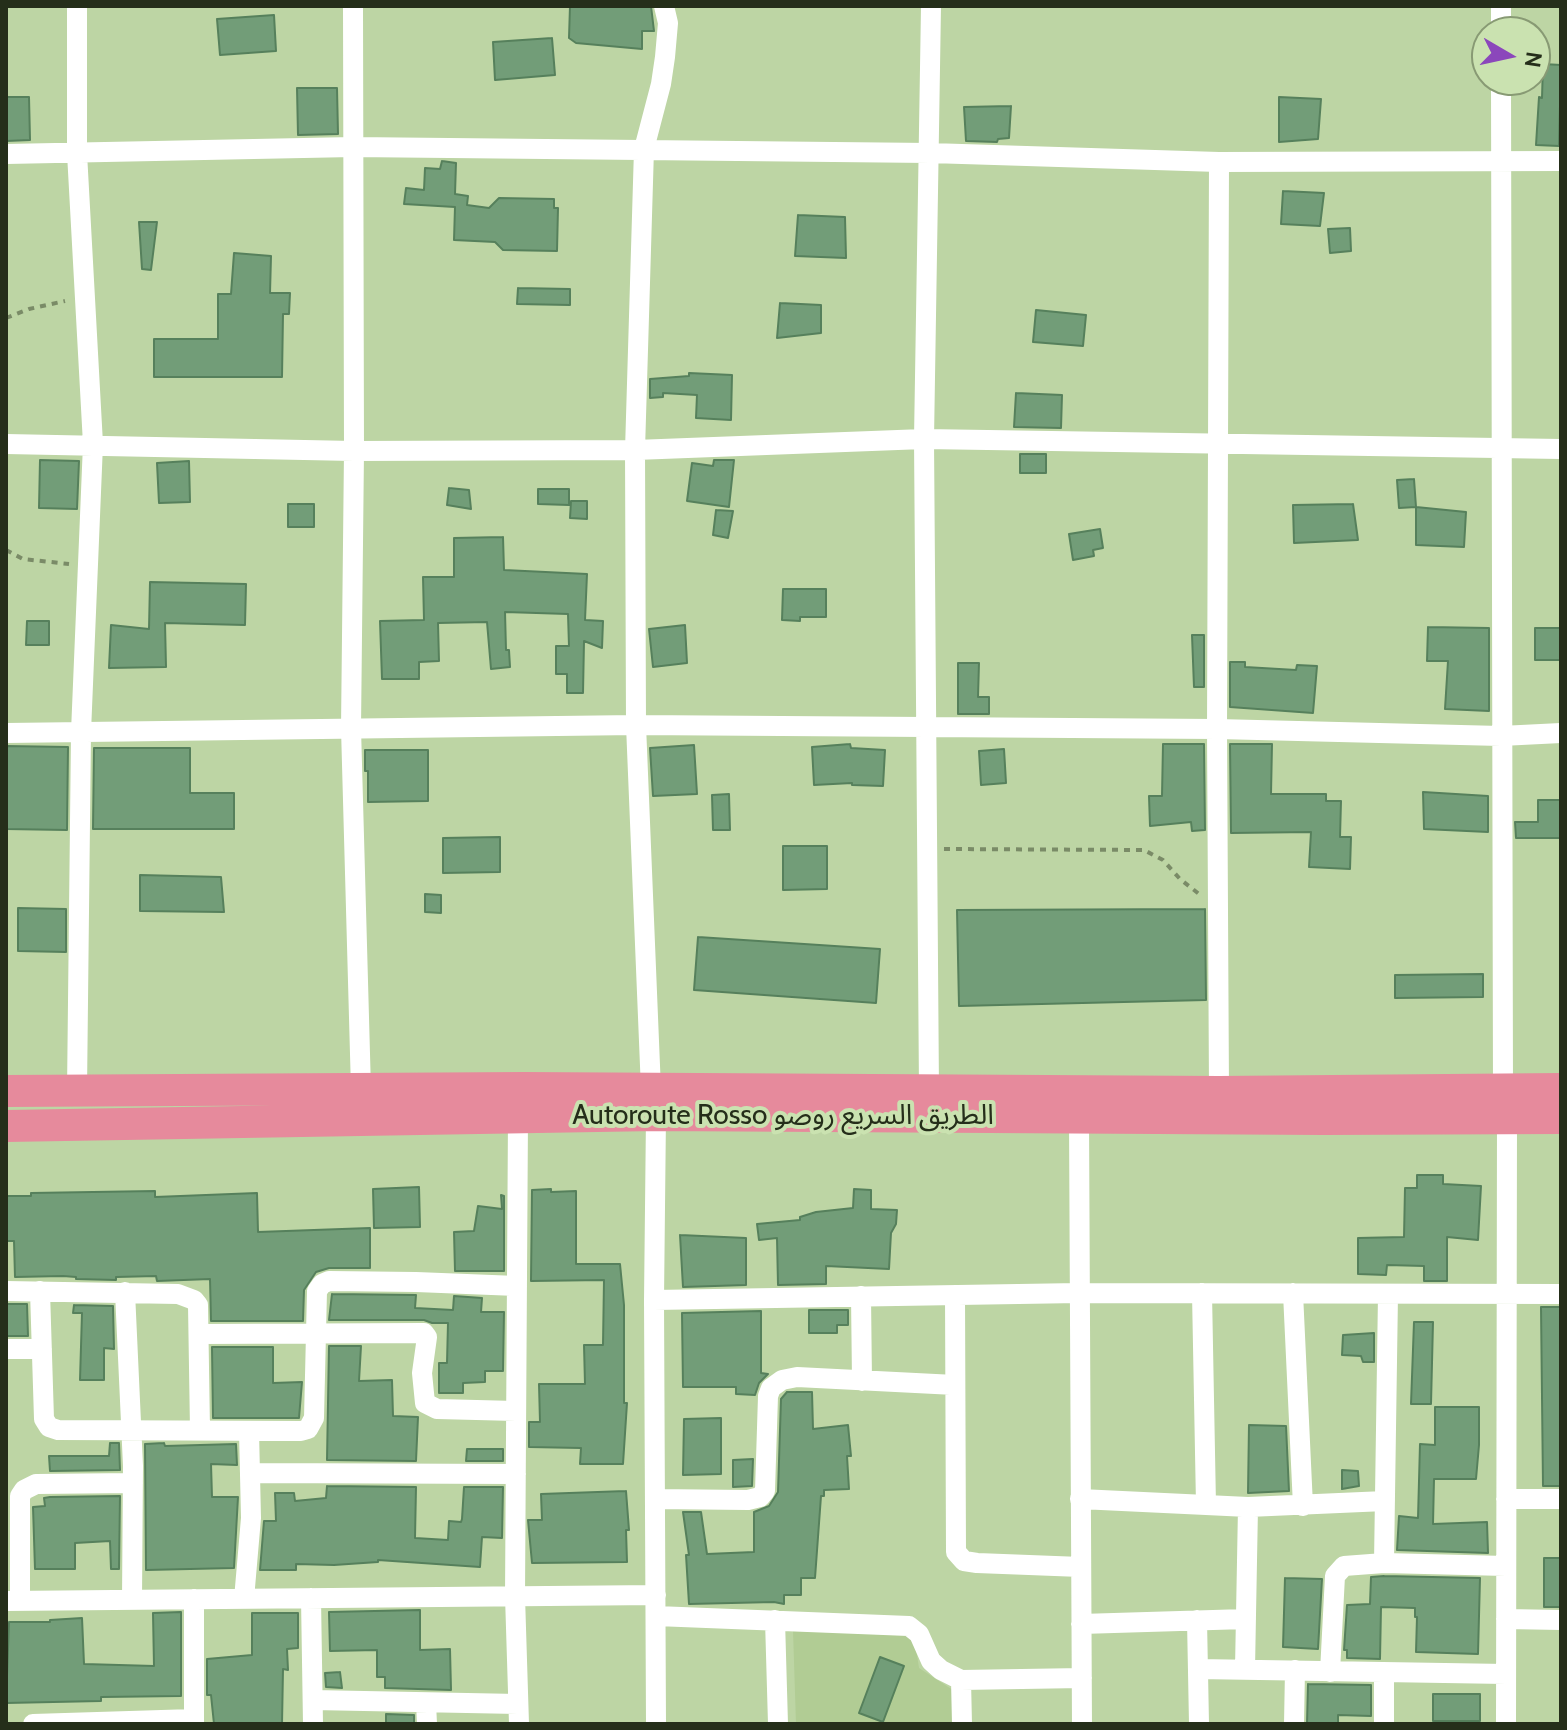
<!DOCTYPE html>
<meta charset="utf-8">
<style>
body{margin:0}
#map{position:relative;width:1567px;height:1730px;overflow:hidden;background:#bdd5a4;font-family:Cabin,sans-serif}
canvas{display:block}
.frame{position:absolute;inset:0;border:8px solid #252e1a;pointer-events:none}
.north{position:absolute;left:1471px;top:16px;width:80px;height:80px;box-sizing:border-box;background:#cae2b0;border:2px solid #889a74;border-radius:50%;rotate:99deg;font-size:22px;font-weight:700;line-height:32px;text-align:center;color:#252e1a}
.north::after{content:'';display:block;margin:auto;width:28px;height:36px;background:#8b47bb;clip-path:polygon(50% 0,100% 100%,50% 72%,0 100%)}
</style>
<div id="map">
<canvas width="1567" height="1730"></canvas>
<div class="frame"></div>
<div class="north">N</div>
</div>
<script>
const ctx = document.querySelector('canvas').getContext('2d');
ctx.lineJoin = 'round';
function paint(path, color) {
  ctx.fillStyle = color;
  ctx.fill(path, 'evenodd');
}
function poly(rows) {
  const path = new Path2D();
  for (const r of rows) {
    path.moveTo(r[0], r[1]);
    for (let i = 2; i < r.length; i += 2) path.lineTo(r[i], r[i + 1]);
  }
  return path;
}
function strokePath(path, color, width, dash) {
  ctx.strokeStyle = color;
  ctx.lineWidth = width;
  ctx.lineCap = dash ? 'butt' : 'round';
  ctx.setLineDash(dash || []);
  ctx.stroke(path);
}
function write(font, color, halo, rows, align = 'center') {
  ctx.font = font + ' Cabin,"Noto Sans Arabic",sans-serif';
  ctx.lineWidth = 8;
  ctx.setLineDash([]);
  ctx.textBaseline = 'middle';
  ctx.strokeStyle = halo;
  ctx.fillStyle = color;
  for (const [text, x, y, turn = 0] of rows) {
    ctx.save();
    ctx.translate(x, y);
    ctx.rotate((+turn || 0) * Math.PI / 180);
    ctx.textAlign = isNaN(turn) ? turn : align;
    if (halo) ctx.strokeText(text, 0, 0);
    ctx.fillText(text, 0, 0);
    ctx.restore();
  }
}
const built = poly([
 [793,1630,914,1636,919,1668,956,1692,957,1724,796,1724]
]);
const building = poly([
 [570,6,651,6,654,31,642,31,642,49,576,43,569,38,570,6],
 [274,15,276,51,220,55,217,19,274,15],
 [552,38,555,75,495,80,493,42,552,38],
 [1543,64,1561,65,1559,146,1536,145,1539,97,1542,98,1543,64],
 [297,88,337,88,338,134,298,135,297,88],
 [6,97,29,97,30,140,6,141,6,97],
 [1279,97,1321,99,1318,139,1279,142,1279,97],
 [1011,106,1009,138,998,139,997,142,966,141,964,107,1011,106],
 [442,161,456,163,455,194,468,196,467,205,489,208,499,198,554,199,554,208,558,208,557,251,503,250,495,242,454,240,455,207,404,204,406,188,424,190,425,168,440,169,442,161],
 [1283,191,1324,193,1320,226,1281,224,1283,191],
 [798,215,845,217,846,258,795,256,798,215],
 [139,222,157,222,151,270,142,269,139,222],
 [1350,228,1351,251,1330,253,1328,229,1350,228],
 [234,253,271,256,270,293,290,293,289,314,283,314,282,377,154,377,154,339,218,339,218,294,231,294,234,253],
 [518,288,570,289,570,305,517,304,518,288],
 [780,303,821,305,821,333,777,338,780,303],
 [1036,310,1086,315,1083,346,1033,342,1036,310],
 [689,373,732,375,731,420,696,418,697,395,663,393,663,397,650,398,650,379,689,376,689,373],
 [1016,393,1062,395,1061,428,1014,427,1016,393],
 [1020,454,1046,454,1046,473,1020,473,1020,454],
 [40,460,79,461,77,509,39,508,40,460],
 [714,460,734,460,729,507,687,501,692,463,713,466,714,460],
 [189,461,190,502,159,503,157,463,189,461],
 [1414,479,1416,507,1399,508,1397,480,1414,479],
 [449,488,469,490,471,509,447,505,449,488],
 [538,489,569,489,569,505,538,504,538,489],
 [571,501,587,501,587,519,570,518,571,501],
 [288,504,314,504,314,527,288,527,288,504],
 [1353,504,1358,540,1294,543,1293,505,1353,504],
 [1416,507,1466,512,1464,547,1416,545,1416,507],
 [716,510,733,511,728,538,713,535,716,510],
 [1100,529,1103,548,1093,550,1094,556,1073,560,1069,534,1100,529],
 [503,537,504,570,587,574,585,620,603,621,602,648,584,641,583,693,567,693,567,674,556,674,556,646,569,646,568,614,505,612,506,650,509,650,510,667,491,669,487,622,438,623,439,661,419,662,419,679,382,679,380,621,424,620,423,577,454,577,454,538,503,537],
 [150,582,246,584,245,625,165,623,166,667,109,668,111,625,149,629,150,582],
 [783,589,826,589,826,617,800,617,800,621,782,620,783,589],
 [27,621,49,621,49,645,26,645,27,621],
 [685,625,687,663,653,667,649,629,685,625],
 [1428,627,1489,628,1489,711,1445,709,1448,661,1427,661,1428,627],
 [1535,628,1561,628,1561,660,1535,660,1535,628],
 [1192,635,1204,635,1204,687,1194,687,1192,635],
 [1230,662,1245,662,1245,667,1296,670,1297,665,1317,666,1313,713,1230,707,1230,662],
 [958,663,979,663,978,697,989,697,989,714,958,714,958,663],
 [850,744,851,748,885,750,883,786,852,785,852,783,814,785,812,747,850,744],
 [1163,744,1204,744,1205,830,1192,831,1191,822,1150,826,1149,796,1162,796,1163,744],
 [1230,744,1272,744,1271,794,1326,794,1326,801,1341,801,1340,837,1351,837,1350,869,1309,867,1311,832,1231,833,1230,744],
 [694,745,697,794,653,796,650,748,694,745],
 [6,746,68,747,67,830,6,829,6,746],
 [94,748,190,748,190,793,234,793,234,829,93,829,94,748],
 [1004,749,1006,783,981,785,979,751,1004,749],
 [365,750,428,750,428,801,368,802,368,771,365,771,365,750],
 [1423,792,1488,796,1488,832,1424,829,1423,792],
 [729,794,730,830,713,830,712,795,729,794],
 [1538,800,1561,800,1561,838,1516,838,1515,822,1538,822,1538,800],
 [500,837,500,872,443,873,443,838,500,837],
 [783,846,827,846,827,889,783,890,783,846],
 [140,875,221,877,224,912,140,911,140,875],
 [425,894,441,895,441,913,425,912,425,894],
 [18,908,66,909,66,952,18,951,18,908],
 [1205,909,1206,1000,959,1006,957,910,1205,909],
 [698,937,880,949,876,1003,694,990,698,937],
 [1483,974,1483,997,1395,998,1395,975,1483,974],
 [1417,1175,1443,1175,1443,1184,1481,1186,1478,1240,1447,1237,1447,1281,1424,1281,1424,1266,1387,1265,1386,1275,1358,1274,1358,1238,1404,1237,1405,1188,1417,1188,1417,1175],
 [419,1187,420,1227,374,1228,373,1189,419,1187],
 [551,1189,551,1192,576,1191,576,1264,620,1264,624,1305,624,1403,627,1403,623,1464,580,1464,581,1448,529,1447,529,1422,540,1422,539,1384,585,1384,584,1345,603,1345,604,1280,531,1281,532,1190,551,1189],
 [854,1189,871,1190,871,1209,897,1210,896,1224,891,1233,889,1269,826,1266,826,1284,778,1285,777,1238,759,1240,757,1224,800,1220,800,1217,816,1212,853,1208,854,1189],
 [155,1191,155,1197,257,1193,258,1232,370,1228,370,1268,329,1268,316,1272,304,1290,303,1321,211,1321,210,1279,157,1281,156,1276,116,1277,116,1280,76,1279,76,1277,63,1276,15,1277,14,1241,6,1241,6,1196,31,1196,31,1193,155,1191],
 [501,1195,504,1196,504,1271,455,1271,454,1232,474,1231,478,1206,502,1209,501,1195],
 [680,1235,746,1238,746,1285,683,1287,680,1235],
 [332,1294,416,1295,415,1308,453,1310,454,1296,482,1298,481,1312,504,1312,503,1371,485,1371,485,1382,463,1383,463,1393,439,1393,439,1363,447,1363,448,1323,432,1323,424,1320,329,1320,332,1294],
 [6,1304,27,1304,28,1336,6,1336,6,1304],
 [74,1305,113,1306,114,1349,104,1348,104,1380,80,1380,82,1313,73,1313,74,1305],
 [1541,1307,1561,1307,1561,1486,1543,1486,1541,1307],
 [809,1310,848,1310,848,1325,837,1325,837,1333,809,1333,809,1310],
 [761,1311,761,1373,768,1374,759,1383,755,1395,736,1394,736,1387,683,1387,682,1313,761,1311],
 [1414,1322,1433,1322,1431,1404,1411,1404,1414,1322],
 [1374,1333,1374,1362,1363,1362,1361,1356,1342,1355,1343,1335,1374,1333],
 [329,1346,361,1346,359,1381,392,1380,393,1416,418,1417,416,1461,327,1460,329,1346],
 [212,1347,273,1347,273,1383,302,1382,299,1418,213,1418,212,1347],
 [787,1392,812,1392,813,1429,848,1425,851,1456,847,1456,849,1489,824,1490,824,1496,821,1496,815,1578,801,1578,801,1595,784,1595,784,1604,774,1602,689,1604,686,1555,689,1555,683,1512,701,1512,707,1554,754,1552,754,1512,769,1506,778,1492,781,1399,787,1392],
 [1435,1407,1479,1407,1479,1445,1476,1479,1434,1479,1433,1524,1487,1522,1488,1553,1397,1550,1399,1516,1418,1518,1420,1444,1435,1445,1435,1407],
 [721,1418,721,1474,683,1475,684,1419,721,1418],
 [1249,1425,1286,1426,1289,1491,1248,1493,1249,1425],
 [110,1443,119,1443,120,1470,50,1471,49,1456,109,1456,110,1443],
 [164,1443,165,1446,236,1444,237,1465,211,1464,212,1497,238,1497,234,1568,146,1570,145,1444,164,1443],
 [467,1449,503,1449,503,1461,466,1461,467,1449],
 [753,1459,752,1486,733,1487,733,1460,753,1459],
 [1342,1470,1358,1471,1359,1486,1342,1489,1342,1470],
 [327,1486,416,1487,415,1538,448,1540,449,1521,461,1522,462,1519,464,1487,503,1487,502,1538,482,1537,480,1567,378,1560,378,1562,334,1565,296,1564,296,1570,260,1570,264,1521,276,1521,275,1493,294,1493,295,1501,326,1498,327,1486],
 [626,1491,629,1530,626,1530,627,1562,532,1563,528,1520,542,1520,541,1494,626,1491],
 [120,1496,119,1569,111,1569,110,1541,75,1543,75,1569,35,1569,33,1507,45,1506,44,1498,50,1497,120,1496],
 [1544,1558,1561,1558,1561,1607,1544,1607,1544,1558],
 [1384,1576,1480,1578,1478,1654,1416,1652,1417,1617,1415,1617,1415,1608,1381,1607,1380,1659,1347,1658,1347,1650,1344,1650,1347,1605,1370,1604,1371,1577,1384,1576],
 [1285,1578,1322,1579,1318,1649,1283,1647,1285,1578],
 [420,1610,420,1650,450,1649,451,1690,385,1688,385,1677,377,1677,377,1650,330,1651,329,1612,420,1610],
 [181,1612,181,1696,101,1697,101,1701,6,1703,9,1622,50,1622,50,1620,82,1618,84,1664,154,1666,153,1613,181,1612],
 [252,1613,298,1613,298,1648,287,1649,288,1670,283,1669,282,1724,214,1724,211,1695,207,1695,207,1659,252,1655,252,1613],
 [880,1657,904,1666,883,1722,859,1713,880,1657],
 [340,1672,342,1688,326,1687,325,1673,340,1672],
 [1308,1684,1371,1685,1371,1716,1338,1715,1338,1724,1307,1724,1308,1684],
 [1433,1694,1480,1694,1480,1721,1433,1721,1433,1694],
 [386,1714,414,1715,414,1724,386,1724,386,1714]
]);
const path = poly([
 [6,318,29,309,65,301],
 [6,550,23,559,69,564],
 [944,849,1144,850,1163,860,1180,879,1199,894]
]);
const minor = poly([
 [77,6,77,153,93,444,81,732,77,1091],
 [353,6,354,451,351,728,361,1090],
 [1501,32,1501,6],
 [1501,80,1503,1089],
 [6,154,353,147,930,153,1219,162,1561,161],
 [1219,162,1217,729,1219,1092],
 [6,444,354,451,635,450,924,439,1561,449],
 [6,733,636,725,1217,729,1501,736,1561,733],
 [651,1090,636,725,635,450,644,149,661,84,665,57,668,23,664,6],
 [929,1091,924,439,931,6],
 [656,1115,654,1300,656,1724],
 [518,1116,515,1596,519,1724],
 [1079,1117,1082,1724],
 [6,1291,178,1294,194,1300,198,1305,200,1430],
 [40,1291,44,1419,49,1427,58,1430,301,1431,308,1429,314,1418,317,1291,322,1284,329,1281,416,1282,517,1286],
 [125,1292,133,1466,132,1600],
 [1202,1293,1206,1505],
 [1293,1293,1303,1506],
 [955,1295,956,1552,964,1561,977,1563,1081,1567],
 [861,1296,862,1381],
 [654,1300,1079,1293,1561,1294],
 [200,1334,424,1333,427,1337,422,1373,425,1403,437,1409,516,1411],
 [6,1349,42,1349],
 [251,1473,516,1474],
 [655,1499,748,1500,760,1497,765,1491,768,1396,771,1388,782,1380,797,1377,955,1385],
 [1080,1499,1248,1507,1385,1501],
 [1506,1499,1561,1499],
 [1384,1563,1388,1294],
 [311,1598,313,1724],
 [194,1599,194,1724],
 [244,1599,251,1518,249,1431],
 [6,1601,656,1595],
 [20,1601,20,1496,24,1490,36,1484,133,1483],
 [656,1616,909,1626,919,1634,931,1661,941,1670,961,1680,962,1724],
 [1506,1619,1561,1620],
 [775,1620,778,1724],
 [1197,1620,1199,1724],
 [1081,1624,1246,1619],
 [1198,1669,1506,1674],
 [1245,1669,1248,1507],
 [1330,1672,1335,1576,1344,1566,1384,1563,1506,1566],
 [1384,1672,1384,1724],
 [961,1680,1082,1678],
 [313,1700,518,1704],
 [426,1703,427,1724],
 [33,1724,194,1719],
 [1294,1724,1295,1670],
 [1506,1724,1507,1118]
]);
const trunk = poly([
 [6,1091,524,1088,1219,1092,1561,1089],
 [6,1126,656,1115,1324,1119,1561,1118]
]);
const streetNames = [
 ["Autoroute Rosso الطريق السريع روصو",783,1116]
];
paint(built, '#b1cc94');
paint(building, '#729d78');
strokePath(building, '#56805c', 2);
strokePath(path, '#7a8b67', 4, [6, 6]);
strokePath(minor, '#fff', 20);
strokePath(trunk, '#e68a9c', 32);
write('28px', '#252e1a', '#cae2b0', streetNames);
</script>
